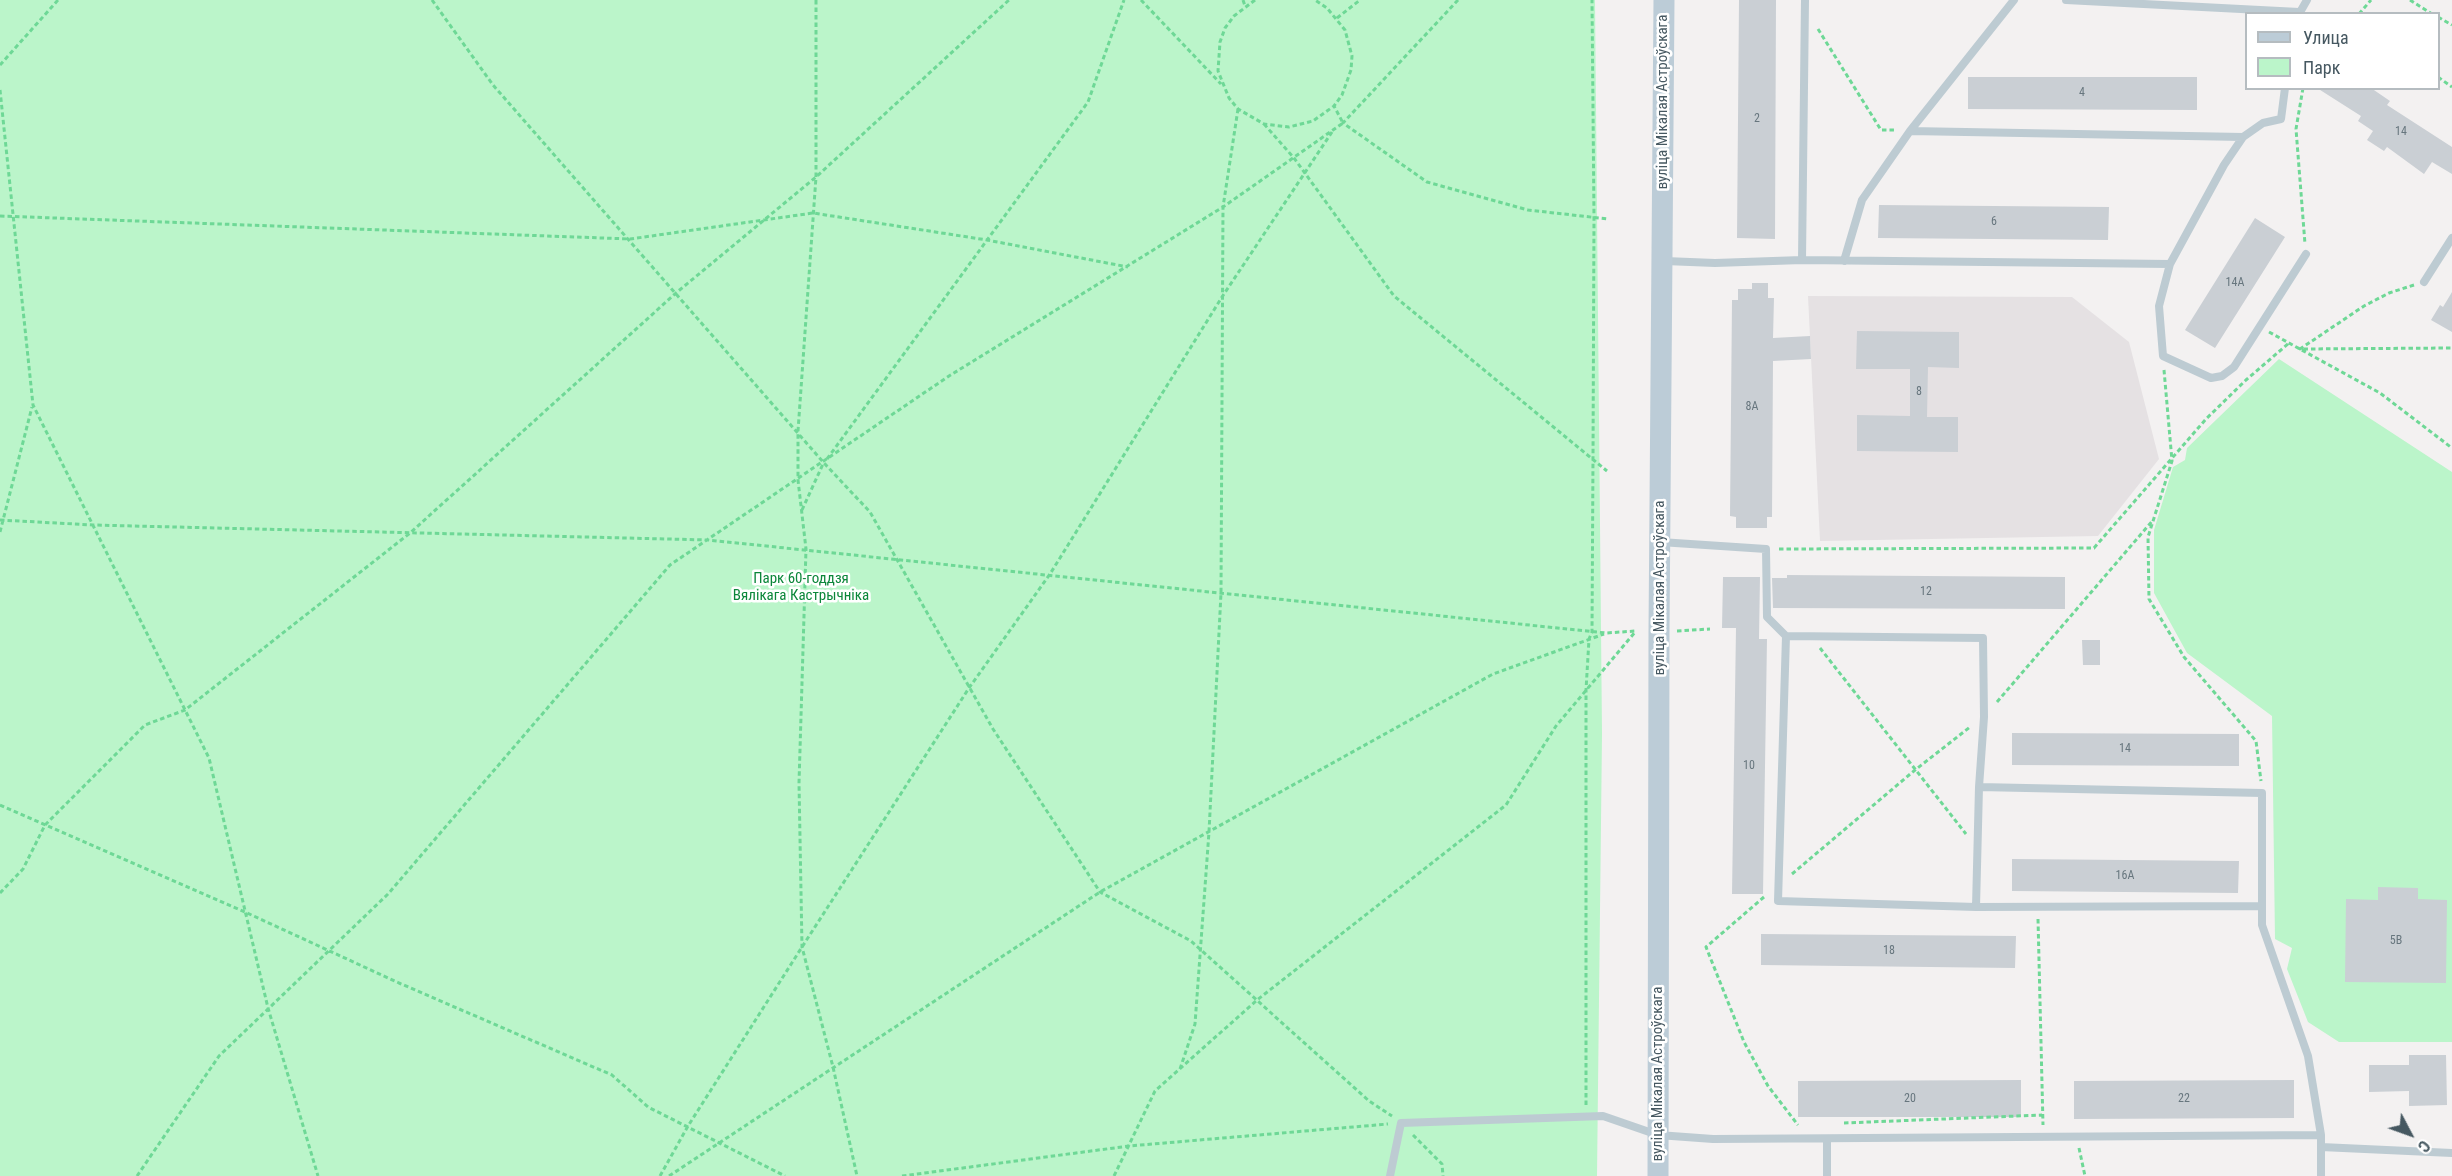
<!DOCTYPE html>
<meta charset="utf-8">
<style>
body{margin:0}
#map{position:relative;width:2452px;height:1176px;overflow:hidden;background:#f3f1f1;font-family:"Roboto Condensed",sans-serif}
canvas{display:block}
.legend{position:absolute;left:2245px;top:12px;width:195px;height:78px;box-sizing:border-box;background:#fff;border:2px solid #b5bcc0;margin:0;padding:8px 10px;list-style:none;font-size:18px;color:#465861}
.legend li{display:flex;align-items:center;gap:12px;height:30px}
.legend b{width:30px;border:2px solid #b5bcc0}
.north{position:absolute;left:2380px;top:1104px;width:60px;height:60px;-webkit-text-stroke:4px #fff;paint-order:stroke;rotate:131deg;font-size:16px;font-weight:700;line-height:24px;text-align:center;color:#465861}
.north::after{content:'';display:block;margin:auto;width:21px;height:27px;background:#465861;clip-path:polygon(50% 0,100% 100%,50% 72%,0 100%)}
</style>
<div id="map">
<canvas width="2452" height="1176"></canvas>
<ul class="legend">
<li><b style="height:8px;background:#bcccd7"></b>Улица</li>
<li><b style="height:16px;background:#bbf5ca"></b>Парк</li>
</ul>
<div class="north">С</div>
</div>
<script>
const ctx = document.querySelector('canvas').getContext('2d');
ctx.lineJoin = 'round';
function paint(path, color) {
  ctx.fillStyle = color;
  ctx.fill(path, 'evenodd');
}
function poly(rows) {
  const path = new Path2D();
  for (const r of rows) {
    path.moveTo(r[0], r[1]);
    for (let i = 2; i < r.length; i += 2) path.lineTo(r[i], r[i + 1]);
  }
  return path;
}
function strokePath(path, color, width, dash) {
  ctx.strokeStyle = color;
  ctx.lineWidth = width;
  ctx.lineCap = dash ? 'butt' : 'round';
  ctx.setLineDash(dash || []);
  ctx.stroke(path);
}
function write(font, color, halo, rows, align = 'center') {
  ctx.font = font + ' "Roboto Condensed",sans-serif';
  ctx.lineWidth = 5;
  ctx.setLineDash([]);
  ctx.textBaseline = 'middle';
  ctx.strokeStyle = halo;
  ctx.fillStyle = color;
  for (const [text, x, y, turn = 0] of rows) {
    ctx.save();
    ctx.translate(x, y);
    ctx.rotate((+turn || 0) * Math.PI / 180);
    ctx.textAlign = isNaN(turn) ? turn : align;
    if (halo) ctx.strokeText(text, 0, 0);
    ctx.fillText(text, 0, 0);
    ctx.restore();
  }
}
const education = poly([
 [1808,296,2072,297,2129,342,2159,459,2098,536,1820,541]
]);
const green = poly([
 [0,0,1595,0,1602,734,1597,1176,0,1176],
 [2279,359,2452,472,2452,1042,2339,1042,2308,1022,2287,969,2292,948,2275,939,2272,716,2187,653,2154,593,2154,530,2173,467,2185,460,2187,448]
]);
const building = poly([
 [1739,0,1776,0,1775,239,1737,238],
 [1968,77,2197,77,2197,110,1968,109],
 [2317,88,2371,88,2390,101,2387,105,2452,147,2452,174,2432,162,2424,174,2387,147,2384,151,2367,140,2373,131,2358,121,2361,116],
 [1879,205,2109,207,2108,240,1878,238],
 [2255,218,2285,237,2215,348,2185,330],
 [1752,283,1768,283,1768,298,1774,298,1773,338,1810,336,1811,359,1773,361,1772,517,1767,517,1767,528,1736,528,1736,517,1730,516,1732,300,1738,300,1738,289,1752,289],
 [2452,292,2452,332,2431,320,2440,305,2443,307],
 [1857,331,1959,332,1959,368,1928,367,1927,417,1958,417,1958,452,1857,451,1857,415,1910,416,1910,369,1856,369],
 [1787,575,2065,577,2065,609,1773,608,1772,578,1787,578],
 [1723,577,1760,577,1759,639,1767,639,1763,894,1732,894,1736,628,1722,628],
 [2082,640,2100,640,2100,665,2083,665],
 [2012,733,2239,734,2239,766,2012,765],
 [2012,859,2239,861,2238,893,2012,891],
 [2378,887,2418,888,2418,899,2447,900,2446,983,2345,982,2346,899,2378,900],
 [1761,934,2016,936,2015,968,1761,965],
 [2409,1055,2446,1055,2447,1105,2409,1106,2409,1091,2369,1092,2369,1065,2409,1065],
 [2021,1080,2021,1117,1798,1117,1798,1081],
 [2294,1080,2294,1118,2074,1119,2074,1081]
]);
const path = poly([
 [432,0,493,85,824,463,870,512,993,729,1100,892,1191,941,1369,1101,1392,1116],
 [816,0,816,177,798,431,798,480,806,549,799,783,802,947,833,1067,857,1176],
 [1141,0,1221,84],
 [1243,0,1245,6],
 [1255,0,1234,16,1225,28,1220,42,1218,71,1229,98,1238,109,1264,124,1289,127,1313,121,1334,106,1342,95,1351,70,1352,56,1345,30,1327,8,1315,0],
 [1458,0,1343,123,1427,182,1528,210,1608,219],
 [2410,0,2432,14],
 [2359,14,2371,0],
 [2438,17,2452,25],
 [1337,18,1360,0],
 [1818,29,1881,130,1896,130],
 [0,65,58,0],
 [2438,77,2452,87],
 [2303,88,2296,129,2305,244],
 [0,90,33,405,209,758,268,1008,318,1176],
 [1264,124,1294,158,1394,296,1607,471],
 [0,216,630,239,813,213,987,240,1128,267],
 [2414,285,2389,293,2364,306,2300,349,2452,348],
 [2269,332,2380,393,2452,448],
 [2164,370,2172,461,2148,537,2149,599,2184,657,2256,741,2261,781],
 [827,459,1088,102,1124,0],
 [802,510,823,464],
 [0,520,93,525,708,540,1606,633,1636,631],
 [0,532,32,407],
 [1779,549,2094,548,2206,419,2246,380,2289,343],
 [1677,631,1710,629],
 [1820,648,1966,834],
 [1997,702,2154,519],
 [0,805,245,912,399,983,612,1075,648,1107,785,1176],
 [1792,874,1915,770,1970,727],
 [0,893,23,869,45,825,145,725,185,710,410,533,676,293,816,177,1009,0],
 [1764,897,1706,947,1744,1042,1768,1086,1798,1125],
 [2038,919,2043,1125],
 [1180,1069,1195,1024,1209,832,1221,593,1223,207,1238,109],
 [1586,1105,1586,690,1589,639,1592,632,1593,459,1594,217,1592,0],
 [1844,1123,2042,1115],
 [1413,1135,1442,1164,1443,1176],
 [2079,1148,2085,1176],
 [137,1176,219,1056,388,894,670,565,949,376,1223,207,1343,123,1334,106],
 [660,1176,688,1126,802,947,969,688,1050,574,1222,297,1332,132],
 [669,1176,1100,892,1493,674,1604,634],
 [902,1176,1129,1146,1388,1124],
 [1114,1176,1155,1091,1257,1000,1506,805,1556,726,1636,631]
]);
const service = poly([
 [2066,0,2299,12],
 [2299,14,2307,0],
 [2285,88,2281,119,2263,123,2243,137,2224,165,2170,264,2159,306,2163,356,2211,378,2222,376,2234,367,2306,254],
 [1910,131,2014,0],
 [1802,260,1805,0],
 [1665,261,1715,263,1802,260,2170,264],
 [1844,261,1862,200,1910,131,2243,137],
 [2424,282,2452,238],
 [1660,542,1766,549,1767,617,1786,636],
 [1786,636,1983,638,1984,717,1979,787,1976,907,1778,901,1786,636],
 [1979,787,2262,793,2262,925,2308,1056,2321,1135,2321,1176],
 [1976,907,2262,906],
 [2321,1147,2452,1153],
 [1390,1176,1401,1123,1603,1116,1658,1135,1713,1139,2321,1135],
 [1827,1176,1827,1139]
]);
const secondary = poly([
 [1658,1176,1659,631,1664,0]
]);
const numberNames = [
 ["4",2082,93],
 ["2",1757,119],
 ["14",2401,132],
 ["6",1994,222],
 ["14А",2235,283],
 ["8",1919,392],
 ["8А",1752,407],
 ["12",1926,592],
 ["14",2125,749],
 ["10",1749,766],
 ["16А",2125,876],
 ["5В",2396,941],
 ["18",1889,951],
 ["20",1910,1099],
 ["22",2184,1099]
];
const streetNames = [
 ["вуліца Мікалая Астроўскага",1663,102,-90],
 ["вуліца Мікалая Астроўскага",1660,588,-90],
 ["вуліца Мікалая Астроўскага",1658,1074,-90]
];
const parkNames = [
 ["Парк 60-годдзя",801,579],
 ["Вялікага Кастрычніка",801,596]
];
paint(education, '#e5e1e3');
paint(green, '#bbf5ca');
paint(building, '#cacfd4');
strokePath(path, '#6ed896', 3, [4.5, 3]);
strokePath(service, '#bdcbd2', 8);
strokePath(secondary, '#bcccd7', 21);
write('12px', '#67767e', null, numberNames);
write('15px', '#465861', '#fff', streetNames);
write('15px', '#0c873a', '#fff', parkNames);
</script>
